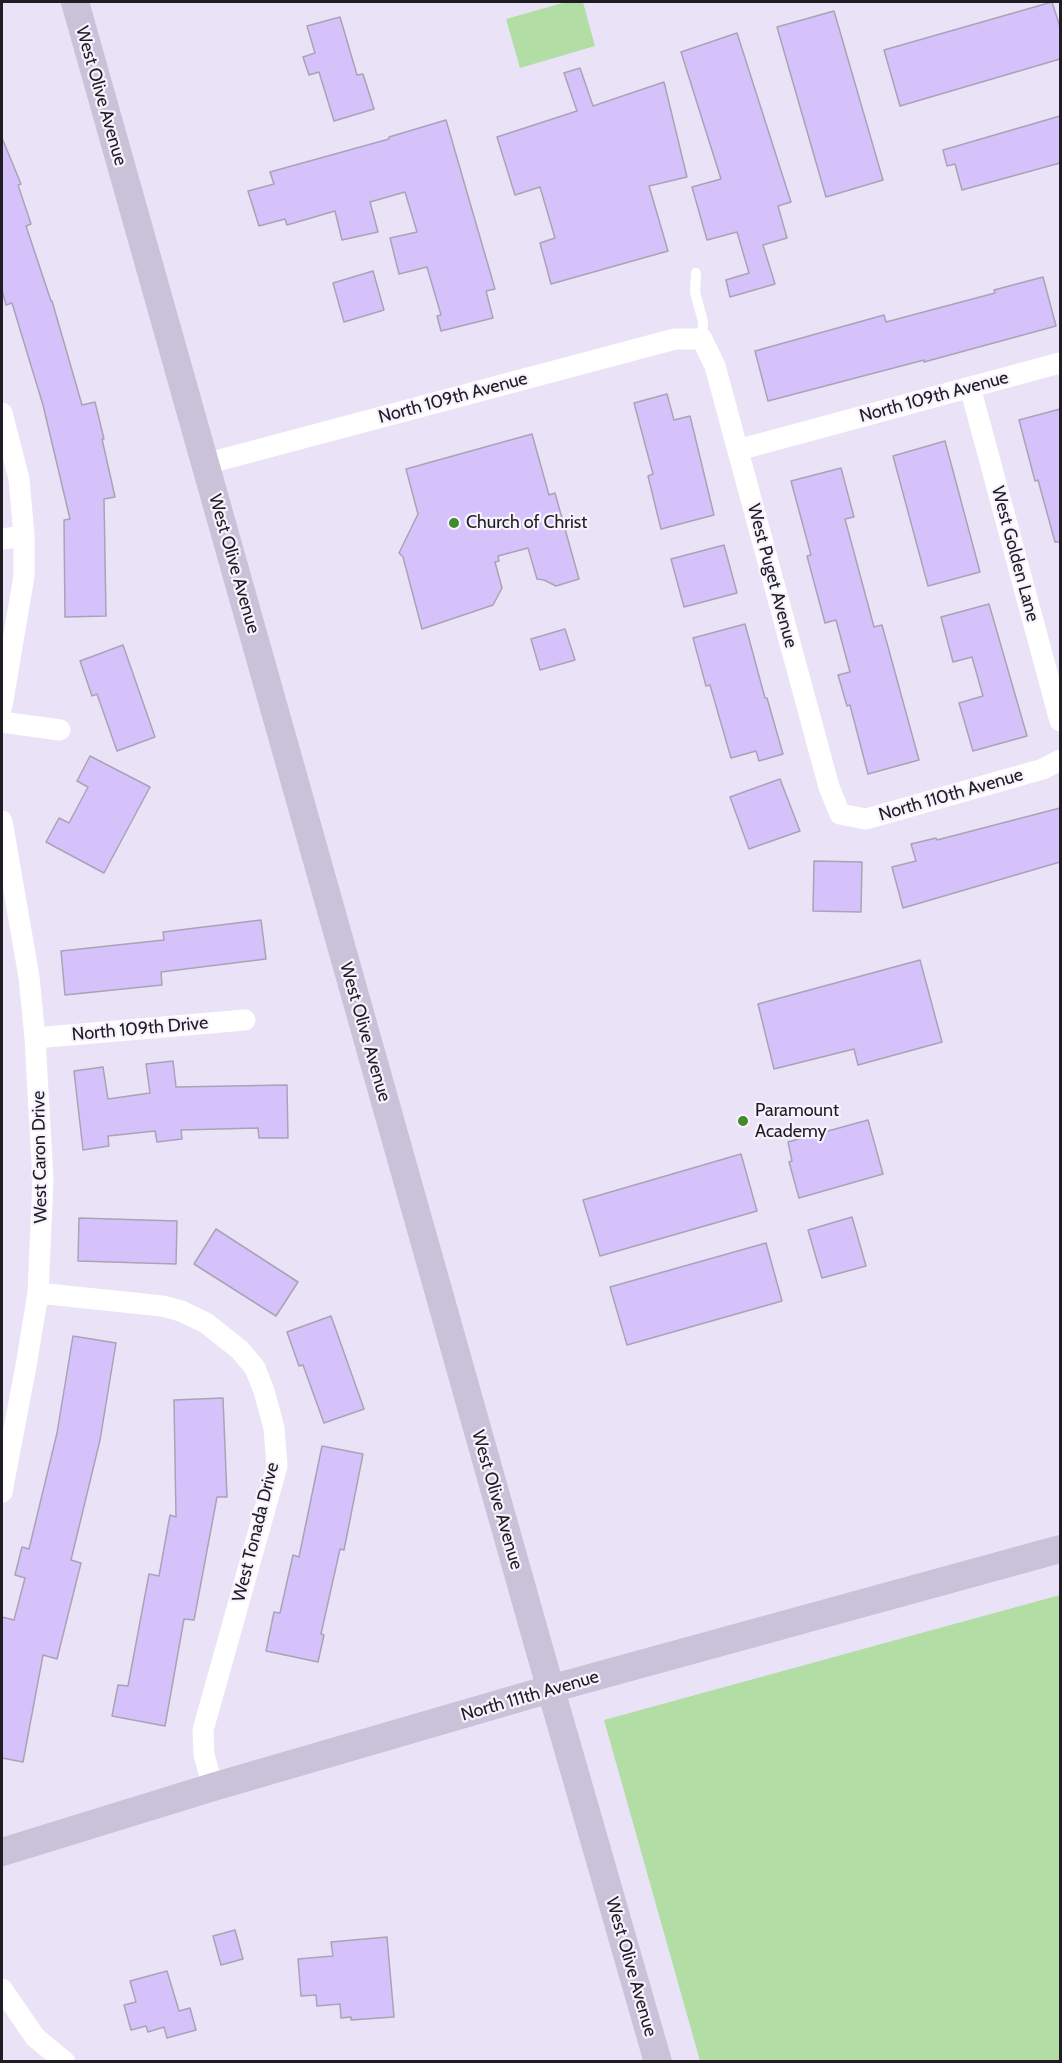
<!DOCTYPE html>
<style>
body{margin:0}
#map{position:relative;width:1062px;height:2063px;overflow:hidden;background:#eae3f7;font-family:Cabin,sans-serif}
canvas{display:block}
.frame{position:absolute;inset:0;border:3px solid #1f1c23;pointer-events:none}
</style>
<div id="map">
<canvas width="1062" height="2063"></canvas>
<div class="frame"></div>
</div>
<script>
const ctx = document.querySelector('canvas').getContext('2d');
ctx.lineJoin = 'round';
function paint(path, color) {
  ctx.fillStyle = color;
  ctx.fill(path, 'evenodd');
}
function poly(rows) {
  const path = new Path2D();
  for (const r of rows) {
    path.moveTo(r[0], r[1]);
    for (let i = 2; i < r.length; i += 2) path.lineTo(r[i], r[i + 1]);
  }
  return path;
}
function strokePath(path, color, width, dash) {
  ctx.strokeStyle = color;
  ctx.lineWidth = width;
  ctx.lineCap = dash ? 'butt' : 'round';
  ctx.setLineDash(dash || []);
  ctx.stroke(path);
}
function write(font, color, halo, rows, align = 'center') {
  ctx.font = font + ' Cabin,sans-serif';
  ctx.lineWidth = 4.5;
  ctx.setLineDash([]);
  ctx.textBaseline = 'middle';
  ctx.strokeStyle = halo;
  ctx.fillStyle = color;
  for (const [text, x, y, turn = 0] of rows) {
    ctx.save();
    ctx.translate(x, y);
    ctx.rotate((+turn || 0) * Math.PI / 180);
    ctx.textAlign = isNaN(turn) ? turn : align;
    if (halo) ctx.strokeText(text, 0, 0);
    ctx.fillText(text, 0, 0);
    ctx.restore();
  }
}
const green = poly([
 [566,2,583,2,595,46,520,68,506,19],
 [1060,1595,1060,2061,700,2061,604,1720]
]);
const building = poly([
 [1052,2,1060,27,1060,59,900,106,884,50,1052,2],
 [834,11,883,180,826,197,777,27,834,11],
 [340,17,357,75,363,74,374,109,334,121,319,72,309,75,303,57,315,53,307,26,340,17],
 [737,33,791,202,778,206,787,238,763,245,775,284,730,297,726,280,749,273,737,232,707,240,692,187,721,179,681,52,737,33],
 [580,68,593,106,664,82,687,177,649,186,668,251,551,284,540,243,555,238,540,187,515,195,497,137,577,111,564,73,580,68],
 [1060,116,1060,163,962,190,955,164,947,166,943,150,1060,116],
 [446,120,495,289,486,291,493,318,441,331,437,316,441,315,427,267,399,274,390,238,417,232,405,192,370,202,378,232,342,240,335,211,287,225,285,219,259,226,248,191,274,184,270,172,389,139,389,137,446,120],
 [2,138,21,184,18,185,31,224,26,226,51,301,52,301,82,405,95,402,104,439,102,439,115,497,104,499,106,616,65,617,64,520,70,519,43,405,12,303,6,305,2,290,2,138],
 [373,271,384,310,344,322,333,283,373,271],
 [1043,277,1056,326,924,362,924,360,768,401,755,351,884,315,886,322,995,293,994,290,1043,277],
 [667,394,674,420,690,416,714,515,661,529,648,476,653,474,634,403,667,394],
 [1060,409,1060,542,1055,542,1038,480,1035,481,1019,420,1060,409],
 [532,434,549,495,555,493,579,579,556,586,544,580,537,579,528,548,498,556,499,561,495,562,502,588,493,605,422,629,403,557,399,553,418,514,406,469,532,434],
 [945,441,980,572,928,586,893,456,945,441],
 [841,468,854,517,845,519,874,627,882,625,919,760,868,774,850,705,847,706,838,675,850,672,836,620,825,623,807,556,811,555,791,481,841,468],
 [724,545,737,593,684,607,671,559,724,545],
 [989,604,1027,736,973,751,959,703,983,696,972,657,953,662,941,617,989,604],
 [745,624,765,698,767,698,783,754,759,761,756,751,731,758,710,685,706,686,693,638,745,624],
 [565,629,575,660,540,670,531,639,565,629],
 [123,645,155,737,117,751,97,694,92,696,80,661,123,645],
 [90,756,150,787,104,873,46,842,59,818,69,823,88,787,77,781,90,756],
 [780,779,800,831,749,849,730,797,780,779],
 [1060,808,1060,862,903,908,892,867,916,861,911,844,936,838,937,840,1060,808],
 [814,861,862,862,861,912,813,911,814,861],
 [261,920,266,959,161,972,162,985,65,995,61,951,164,940,163,932,261,920],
 [920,960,942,1042,858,1065,854,1049,774,1069,758,1004,920,960],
 [173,1061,176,1087,287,1085,288,1138,259,1138,258,1128,181,1130,182,1139,157,1142,155,1131,108,1136,109,1146,83,1150,74,1071,103,1067,108,1099,150,1093,146,1064,173,1061],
 [868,1120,883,1174,799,1198,789,1162,792,1161,788,1142,868,1120],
 [741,1154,757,1211,600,1256,583,1200,741,1154],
 [852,1217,866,1266,822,1278,808,1230,852,1217],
 [79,1218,177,1221,176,1264,78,1261,79,1218],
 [216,1229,298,1282,276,1316,194,1264,216,1229],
 [766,1243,782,1301,627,1345,610,1287,766,1243],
 [331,1316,364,1409,324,1423,303,1365,299,1366,287,1332,331,1316],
 [73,1336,116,1343,100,1440,71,1560,81,1563,57,1659,43,1655,23,1762,2,1758,2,1617,14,1620,25,1578,15,1575,22,1547,29,1549,57,1433,73,1336],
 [223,1398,227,1497,217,1497,194,1620,184,1619,165,1726,112,1716,118,1685,128,1686,149,1574,159,1576,170,1515,176,1517,174,1400,223,1398],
 [322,1446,363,1454,344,1550,340,1549,321,1634,324,1635,318,1662,266,1651,274,1612,280,1613,293,1555,299,1557,322,1446],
 [235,1930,243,1959,221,1965,213,1936,235,1930],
 [387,1937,394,2017,351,2020,351,2017,341,2018,340,2004,317,2006,316,1995,301,1996,298,1959,333,1956,331,1942,387,1937],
 [167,1971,179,2011,190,2008,196,2030,167,2038,164,2027,148,2032,146,2026,131,2030,124,2005,136,2002,130,1981,167,1971]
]);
const lane = poly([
 [696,273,695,292,703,322,702,339]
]);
const street = poly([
 [970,387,1060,721],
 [2,413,19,479,24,536,24,576,2,706],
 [738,450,1060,363],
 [205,464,675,339,702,339,715,366,829,787,840,814,866,819,1043,769,1060,760],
 [2,539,24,536],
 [2,722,60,730],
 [2,821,29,977,35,1038,43,1180,38,1293,26,1366,2,1492],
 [35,1038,245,1020],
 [38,1293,162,1306,181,1311,206,1323,240,1350,255,1368,264,1391,274,1428,277,1466,203,1730,204,1755,213,1787],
 [2,1989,35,2037,65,2062]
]);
const secondary = poly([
 [75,2,539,1648,658,2062],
 [2,1852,213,1787,550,1689,1060,1549]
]);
const markers = [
 [454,523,6,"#44892e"],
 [743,1121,6,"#44892e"]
];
const streetNames = [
 ["West Olive Avenue",101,96,74],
 ["North 109th Avenue",934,397,-15],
 ["North 109th Avenue",453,398,-15],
 ["West Golden Lane",1015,554,75],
 ["West Olive Avenue",234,564,74],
 ["West Puget Avenue",772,576,75],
 ["North 110th Avenue",951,795,-16],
 ["North 109th Drive",140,1029,-5],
 ["West Olive Avenue",365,1032,74],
 ["West Caron Drive",40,1157,-91],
 ["West Olive Avenue",497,1500,74],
 ["West Tonada Drive",256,1532,-76],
 ["North 111th Avenue",530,1696,-16],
 ["West Olive Avenue",631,1967,74]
];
const poiNames = [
 ["Church of Christ",466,523],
 ["Paramount",755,1111],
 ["Academy",755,1132]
];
paint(green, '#b2dea6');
paint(building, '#d6c2fb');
strokePath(building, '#a9a3b5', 1.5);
strokePath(lane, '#fff', 10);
strokePath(street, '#fff', 21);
strokePath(secondary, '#cac2d9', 28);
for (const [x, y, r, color] of markers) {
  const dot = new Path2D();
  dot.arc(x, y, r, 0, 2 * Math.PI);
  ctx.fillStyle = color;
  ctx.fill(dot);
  strokePath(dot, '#f6f2fe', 2);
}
write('18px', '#1f1c23', '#f6f2fe', streetNames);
write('18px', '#1f1c23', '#f6f2fe', poiNames, 'left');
</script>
